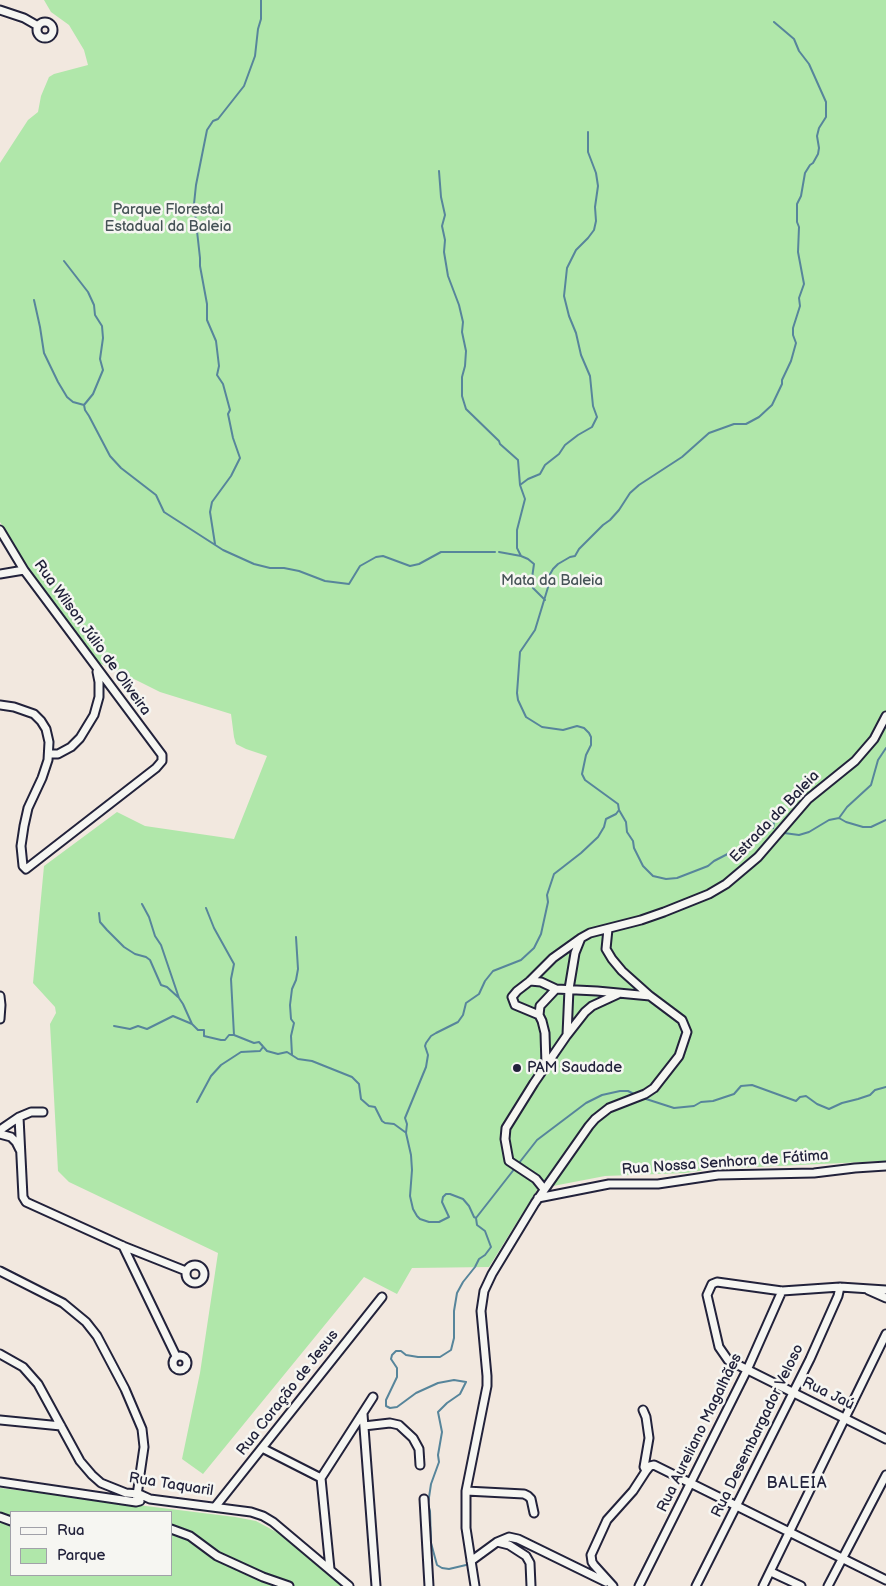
<!DOCTYPE html>
<meta charset="utf-8">
<style>
body{margin:0}
#map{position:relative;width:886px;height:1586px;overflow:hidden;background:#f2e8df;font-family:"Balsamiq Sans",sans-serif}
canvas{display:block}
.legend{position:absolute;left:10px;top:1511px;width:162px;height:65px;box-sizing:border-box;background:#f6f6f2;border:1px solid #a1a1a9;margin:0;padding:6px 9px;list-style:none;font-size:15px;color:#22223b}
.legend li{display:flex;align-items:center;gap:10px;height:25px}
.legend b{width:25px;border:1px solid #a1a1a9}
</style>
<div id="map">
<canvas width="886" height="1586"></canvas>
<ul class="legend">
<li><b style="height:6px;background:#f6f6f2"></b>Rua</li>
<li><b style="height:14px;background:#b0e7aa"></b>Parque</li>
</ul>
</div>
<script>
const ctx = document.querySelector('canvas').getContext('2d');
ctx.lineJoin = 'round';
function paint(path, color) {
  ctx.fillStyle = color;
  ctx.fill(path, 'evenodd');
}
function poly(rows) {
  const path = new Path2D();
  for (const r of rows) {
    if (r.length === 3) {
      path.moveTo(r[0] + r[2], r[1]);
      path.arc(r[0], r[1], r[2], 0, 2 * Math.PI);
      continue;
    }
    path.moveTo(r[0], r[1]);
    for (let i = 2; i < r.length; i += 2) path.lineTo(r[i], r[i + 1]);
  }
  return path;
}
function strokePath(path, color, width, dash) {
  ctx.strokeStyle = color;
  ctx.lineWidth = width;
  ctx.lineCap = dash ? 'butt' : 'round';
  ctx.setLineDash(dash || []);
  ctx.stroke(path);
}
function write(font, color, halo, rows, align = 'center') {
  ctx.font = font + ' "Balsamiq Sans",sans-serif';
  ctx.lineWidth = 5;
  ctx.setLineDash([]);
  ctx.textBaseline = 'middle';
  ctx.strokeStyle = halo;
  ctx.fillStyle = color;
  for (const [text, x, y, turn = 0] of rows) {
    ctx.save();
    ctx.translate(x, y);
    ctx.rotate((+turn || 0) * Math.PI / 180);
    ctx.textAlign = isNaN(turn) ? turn : align;
    if (halo) ctx.strokeText(text, 0, 0);
    ctx.fillText(text, 0, 0);
    ctx.restore();
  }
}
const green = poly([
 [44,0,886,0,886,1161,712,1169,685,1173,605,1176,553,1186,542,1182,489,1267,412,1268,397,1294,364,1277,203,1474,182,1459,200,1373,218,1253,69,1182,58,1171,50,1024,56,1013,55,1007,33,983,44,866,117,812,145,826,234,839,267,756,246,749,236,744,234,737,231,714,160,692,136,680,99,663,39,585,0,522,0,163,28,120,38,112,41,96,49,77,54,74,88,65,84,50,69,25,51,12],
 [0,1488,235,1517,256,1521,280,1534,342,1586,0,1586],
 [11,1512,171,1512,171,1575,11,1575]
]);
const stream = poly([
 [439,171,441,197,445,215,442,226,445,240,444,252,448,276,459,305,463,322,462,332,466,351,465,366,462,377,462,396,466,409,499,441,500,444,518,460,520,485,525,499,517,530,517,548,521,556,528,559,534,564,532,578,533,588,545,600],
 [64,261,88,292,94,305,95,315,102,326,103,338,100,359,103,370,93,394,84,405],
 [34,300,40,327,44,353,58,382,67,397,73,402,84,405,85,410,89,416,110,456,121,468,156,495,164,512,223,550,254,564,270,568,284,568,299,571,325,581,349,584,360,566,376,557,383,556,410,566,419,564,441,552,495,552],
 [520,485,528,479,540,474,545,465,559,454,565,445,578,435,592,427,597,417,593,406,590,376,581,355,576,333,569,316,564,296,567,268,576,250,588,238,594,230,596,221,595,207,598,186,596,173,588,152,588,132],
 [215,544,210,512,212,502,231,476,240,458,233,438,228,414,230,410,223,384,217,375,219,366,216,341,207,320,207,304,200,266,200,258,194,204,196,185,207,130,213,121,218,119,244,86,255,56,258,29,261,19,261,0],
 [499,552,521,556],
 [839,818,846,822,863,827,871,827,886,820],
 [773,828,774,822,771,820,766,823,759,832,746,841,743,846,714,861,708,866,677,878,666,879,653,876,643,866,634,848,633,841,627,832,626,822,619,810,618,804,585,780,582,774,586,755,591,745,591,737,589,733,584,728,577,726,563,730,542,727,526,717,518,700,517,693,520,652,535,630,549,584,549,576,553,569,558,564,570,557,575,556,579,549,603,525,610,520,619,510,630,493,639,485,682,457,709,433,734,424,746,424,759,417,772,405,782,384,782,380,791,361,796,343,793,335,793,328,800,306,799,298,804,284,798,252,799,227,797,222,797,204,801,196,805,173,810,165,813,163,818,154,819,148,817,136,819,128,826,117,826,102,809,64,799,51,794,39,774,22],
 [784,833,799,835,809,832,829,820,839,818,847,807,871,785,878,760,886,748],
 [142,904,149,917,155,936,161,945,179,998,183,1004,192,1024,198,1030,204,1030,204,1036,221,1040,225,1040,229,1035,234,1035,254,1043,259,1042,267,1051,278,1054,287,1052,298,1059,312,1061,352,1077,359,1084,361,1099,369,1106,375,1107,382,1121,385,1123,394,1124,405,1132],
 [206,908,214,928,234,964,231,979,234,1035],
 [99,913,100,922,107,930,124,947,135,954,146,957,150,960,161,985,167,987,178,997],
 [114,1026,130,1029,138,1026,147,1029,173,1016,192,1024],
 [292,1055,291,1036,294,1023,291,1019,290,1005,292,989,296,980,298,969,296,937],
 [643,1098,674,1108,694,1106,701,1102,713,1101,734,1094,741,1086,752,1085,796,1101,800,1097,806,1096,817,1104,829,1109,842,1103,858,1099,870,1095,875,1090,886,1087],
 [197,1102,211,1076,221,1065,241,1052,260,1051,263,1047,262,1045],
 [476,1218,474,1217,469,1206,463,1199,450,1194,446,1194,443,1197,442,1202,449,1217,439,1222,429,1222,420,1219,417,1216,413,1209,410,1196,412,1170,411,1155,406,1133,407,1124,405,1118,426,1067,428,1055,425,1046,426,1043,431,1036,436,1033,458,1022,463,1015,466,1003,479,994,485,981,493,971,521,960,534,948,541,934,548,902,547,895,554,874,581,853,598,837,604,827,606,819,616,814,619,810],
 [466,1565,449,1569,442,1568,437,1565,431,1543,430,1511,428,1504,431,1484,439,1462,438,1455,442,1432,438,1412,447,1403,460,1394,466,1382,454,1380,438,1383,416,1393,397,1407,390,1408,386,1406,386,1400,397,1377,397,1368,391,1359,392,1355,396,1351,401,1351,406,1355,418,1357,440,1357,451,1350,454,1338,454,1311,457,1293,463,1282,475,1267,479,1259,485,1255,491,1247,485,1231,477,1225,476,1218,537,1140,586,1103,602,1095,620,1091,628,1091,636,1095]
]);
const minor = poly([
 [0,10,24,18,38,26],
 [45,30,8],
 [0,530,24,570,162,755,162,761,156,768,26,869,23,866,21,846,24,826,28,808,42,778,48,760,49,742,46,729,41,721,34,714,14,707,0,705],
 [0,574,24,570],
 [49,754,58,754,71,747,80,738,94,715,99,697,99,682,97,672],
 [608,929,606,949,612,959,622,971,650,996],
 [530,981,541,982,556,989],
 [0,996,1,1005,0,1019],
 [539,1015,542,1021,545,1033,546,1065],
 [567,1035,585,1012,592,1006,618,994],
 [19,1117,23,1197,26,1202,123,1246,186,1271],
 [0,1130,19,1117,31,1112,43,1112],
 [0,1134,11,1137,16,1142,20,1150],
 [544,1189,536,1179,509,1161,505,1139,506,1128,534,1083,567,1035,569,989,575,953,581,938,590,933,641,920,664,912,709,894,726,884,758,857,808,799,855,761,874,739,886,716],
 [538,1198,609,1184,658,1184,718,1175,814,1173,855,1168,886,1166],
 [123,1246,176,1356],
 [195,1274,9],
 [0,1271,63,1303,86,1322,97,1336,125,1389,142,1429,144,1447,136,1502],
 [868,1290,886,1298],
 [886,1290,840,1287,782,1291,717,1282,712,1284,707,1295,719,1347,728,1360,886,1439],
 [0,1354,23,1367,38,1384,80,1461,92,1475,101,1483,126,1493,139,1494,150,1499,251,1512,263,1516,273,1522,349,1586],
 [180,1363,7],
 [643,1410,646,1417,649,1438,644,1467,646,1471],
 [363,1414,376,1586],
 [0,1420,61,1426],
 [364,1426,390,1423,399,1425,413,1438,419,1449,420,1465],
 [262,1448,321,1478],
 [0,1482,136,1502,140,1501],
 [466,1491,524,1494,528,1496,531,1499,534,1513],
 [424,1499,429,1586],
 [215,1507,382,1297],
 [0,1517,11,1521],
 [171,1529,190,1536,217,1556,263,1577,289,1586],
 [497,1542,509,1545,526,1556,530,1563,531,1586],
 [471,1561,497,1542,509,1537,518,1539,606,1582],
 [330,1569,321,1478,373,1397],
 [771,1572,801,1586],
 [475,1586,466,1528,466,1491,487,1386,487,1376,481,1311,484,1291,492,1274,535,1203,589,1126,595,1119,609,1108,645,1094,654,1088,679,1056,687,1032,682,1020,650,996,597,991,556,989,540,1006,539,1015,515,1005,512,997,517,991,530,981,553,958,581,938],
 [613,1586,594,1565,592,1562,591,1555,607,1520,633,1491,646,1471,650,1466,654,1465,886,1580],
 [639,1586,747,1370,782,1291],
 [696,1586,810,1359,838,1296,840,1287],
 [763,1586,886,1334],
 [828,1586,886,1475]
]);
const markers = [
 [517,1068,5,"#22223b"]
];
const parkNames = [
 ["Parque Florestal",168,210],
 ["Estadual da Baleia",168,227],
 ["Mata da Baleia",552,581]
];
const streetNames = [
 ["Rua Wilson Júlio de Oliveira",92,638,54],
 ["Estrada da Baleia",775,817,-46],
 ["Rua Nossa Senhora de Fátima",725,1163,-4],
 ["Rua Coração de Jesus",288,1393,-52],
 ["Rua Jaú",828,1394,26],
 ["Rua Desembargador Veloso",758,1431,-64],
 ["Rua Aureliano Magalhães",700,1433,-64],
 ["Rua Taquaril",171,1485,9]
];
const poiNames = [
 ["PAM Saudade",527,1068]
];
const neighbourhoodNames = [
 ["BALEIA",797,1484]
];
paint(green, '#b0e7aa');
strokePath(stream, '#57859b', 2);
strokePath(minor, '#22223b', 11);
strokePath(minor, '#f6f6f2', 7);
for (const [x, y, r, color] of markers) {
  const dot = new Path2D();
  dot.arc(x, y, r, 0, 2 * Math.PI);
  ctx.fillStyle = color;
  ctx.fill(dot);
  strokePath(dot, '#f6f6f2', 2);
}
write('15px', '#465357', '#f6f6f2', parkNames);
write('15px', '#22223b', '#f6f6f2', streetNames);
write('15px', '#22223b', '#f6f6f2', poiNames, 'left');
ctx.letterSpacing = '1px';
write('16px', '#22223b', '#f6f6f2', neighbourhoodNames);
ctx.letterSpacing = '0px';
</script>
